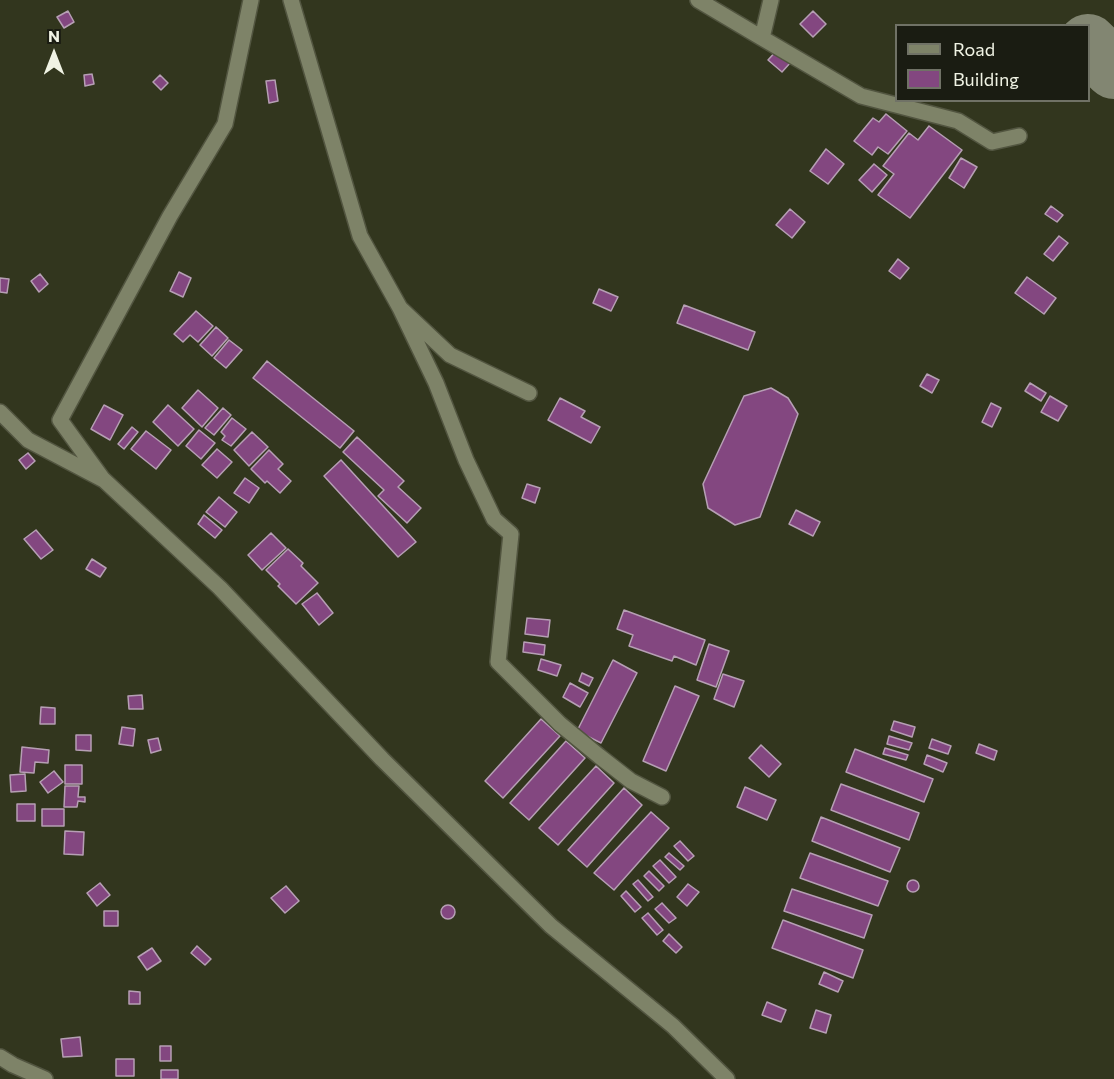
<!DOCTYPE html>
<style>
body{margin:0}
#map{position:relative;width:1114px;height:1079px;overflow:hidden;background:#32361e;font-family:Commissioner,sans-serif}
canvas{display:block}
.legend{position:absolute;left:895px;top:24px;width:195px;height:78px;box-sizing:border-box;background:#1a1c12;border:2px solid #707266;margin:0;padding:8px 10px;list-style:none;font-size:18px;color:#f0f3e4}
.legend li{display:flex;align-items:center;gap:12px;height:30px}
.legend b{width:30px;border:2px solid #707266}
.north{position:absolute;left:24px;top:24px;width:60px;height:60px;-webkit-text-stroke:4px #1a1c12;paint-order:stroke;rotate:0deg;font-size:16px;font-weight:700;line-height:24px;text-align:center;color:#f0f3e4}
.north::after{content:'';display:block;margin:auto;width:21px;height:27px;background:#f0f3e4;clip-path:polygon(50% 0,100% 100%,50% 72%,0 100%)}
</style>
<div id="map">
<canvas width="1114" height="1079"></canvas>
<ul class="legend">
<li><b style="height:8px;background:#7e8368"></b>Road</li>
<li><b style="height:16px;background:#834780"></b>Building</li>
</ul>
<div class="north">N</div>
</div>
<script>
const ctx = document.querySelector('canvas').getContext('2d');
ctx.lineJoin = 'round';
function poly(rows) {
  const path = new Path2D();
  for (const r of rows) {
    if (r.length === 3) {
      path.moveTo(r[0] + r[2], r[1]);
      path.arc(r[0], r[1], r[2], 0, 2 * Math.PI);
      continue;
    }
    path.moveTo(r[0], r[1]);
    for (let i = 2; i < r.length; i += 2) path.lineTo(r[i], r[i + 1]);
  }
  return path;
}
function strokePath(path, color, width, dash) {
  ctx.strokeStyle = color;
  ctx.lineWidth = width;
  ctx.lineCap = dash ? 'butt' : 'round';
  ctx.setLineDash(dash || []);
  ctx.stroke(path);
}
function paint(path, color) {
  ctx.fillStyle = color;
  ctx.fill(path, 'evenodd');
}
const taxiway = poly([
 [1088,44,1114,69]
]);
const building = poly([
 [68,11,74,22,64,28,57,17,68,11],
 [813,11,826,24,813,37,800,24,813,11],
 [778,49,791,62,782,72,768,60,778,49],
 [92,74,94,84,85,86,84,75,92,74],
 [160,75,168,83,161,90,153,82,160,75],
 [275,80,278,101,269,103,266,81,275,80],
 [886,114,907,131,888,154,878,147,872,155,854,141,873,118,879,122,886,114],
 [929,126,962,150,910,218,878,195,894,174,883,166,909,133,918,140,929,126],
 [826,149,844,164,828,184,810,171,826,149],
 [961,158,977,167,964,188,949,178,961,158],
 [874,164,887,175,872,192,859,180,874,164],
 [1051,206,1063,215,1057,222,1045,214,1051,206],
 [790,209,805,222,792,238,776,225,790,209],
 [1059,236,1068,243,1053,261,1044,254,1059,236],
 [898,259,909,268,900,279,889,271,898,259],
 [179,272,191,278,183,297,170,291,179,272],
 [40,274,48,284,39,292,31,281,40,274],
 [1027,277,1056,298,1044,314,1015,293,1027,277],
 [0,278,9,279,7,293,0,292,0,278],
 [599,289,618,297,611,311,593,303,599,289],
 [684,305,755,332,748,350,677,323,684,305],
 [196,311,213,326,198,342,190,335,183,342,174,334,196,311],
 [216,327,228,338,212,356,200,345,216,327],
 [229,340,242,350,226,368,214,358,229,340],
 [267,361,354,431,340,448,253,378,267,361],
 [927,374,939,380,932,393,920,386,927,374],
 [1030,383,1046,393,1041,401,1025,391,1030,383],
 [771,388,788,398,798,414,760,517,735,525,708,508,703,484,744,396,771,388],
 [198,390,218,408,202,427,182,408,198,390],
 [1050,396,1067,406,1058,421,1041,412,1050,396],
 [560,398,585,411,581,417,600,427,591,443,548,420,560,398],
 [991,403,1001,408,992,427,982,422,991,403],
 [104,405,123,415,110,440,91,429,104,405],
 [168,405,194,429,178,446,153,422,168,405],
 [223,408,231,415,214,435,205,428,223,408],
 [232,418,246,429,231,446,222,440,225,436,221,432,232,418],
 [132,427,138,432,124,449,118,444,132,427],
 [199,430,215,443,201,459,186,446,199,430],
 [146,431,171,450,156,469,131,449,146,431],
 [252,432,268,447,249,466,234,450,252,432],
 [357,437,404,481,398,487,421,508,407,523,378,496,384,490,343,452,357,437],
 [217,449,232,462,217,478,202,465,217,449],
 [269,450,283,464,278,469,291,481,280,493,267,481,265,483,251,469,269,450],
 [28,453,35,461,26,469,19,460,28,453],
 [341,460,416,542,398,557,324,476,341,460],
 [245,478,259,488,249,503,234,493,245,478],
 [527,484,540,488,535,503,522,498,527,484],
 [219,497,237,512,225,527,206,512,219,497],
 [796,510,820,522,813,536,789,524,796,510],
 [204,515,222,530,215,538,198,524,204,515],
 [36,530,53,550,41,559,24,539,36,530],
 [271,533,286,548,262,570,248,555,271,533],
 [288,549,303,563,301,566,318,583,296,604,278,586,280,584,266,570,288,549],
 [92,559,106,568,100,577,86,569,92,559],
 [317,593,333,613,319,625,302,604,317,593],
 [624,610,705,640,696,665,674,656,672,661,629,646,633,635,617,629,624,610],
 [527,618,550,620,548,637,525,634,527,618],
 [524,642,545,645,544,655,523,652,524,642],
 [709,644,729,651,716,687,697,680,709,644],
 [541,659,561,665,557,676,538,670,541,659],
 [613,660,637,673,601,743,577,731,613,660],
 [582,673,593,678,589,686,579,681,582,673],
 [723,674,744,681,734,707,714,699,723,674],
 [570,683,588,693,580,707,563,697,570,683],
 [675,686,699,696,666,771,643,761,675,686],
 [142,695,143,709,129,709,128,696,142,695],
 [41,707,55,708,55,724,40,724,41,707],
 [541,719,560,736,503,798,485,781,541,719],
 [894,721,915,727,912,737,891,730,894,721],
 [122,727,135,729,133,746,119,744,122,727],
 [76,735,91,735,91,751,76,750,76,735],
 [889,736,912,743,909,750,887,744,889,736],
 [158,738,161,750,151,753,148,740,158,738],
 [932,739,951,746,948,754,929,748,932,739],
 [566,741,585,758,529,820,510,803,566,741],
 [979,744,997,751,994,760,976,753,979,744],
 [761,745,781,764,769,777,749,758,761,745],
 [22,747,49,750,48,763,35,762,34,773,20,772,22,747],
 [885,748,908,755,906,760,883,754,885,748],
 [855,749,933,779,924,802,846,772,855,749],
 [927,755,947,763,943,772,924,764,927,755],
 [65,765,82,765,82,784,65,784,65,765],
 [596,766,614,783,558,845,539,828,596,766],
 [54,771,63,782,48,793,40,782,54,771],
 [25,774,26,791,11,792,10,775,25,774],
 [841,784,919,813,909,840,831,810,841,784],
 [65,786,79,786,78,797,85,797,85,802,78,801,77,807,64,807,65,786],
 [745,787,776,800,767,820,737,807,745,787],
 [624,788,642,805,587,867,568,850,624,788],
 [17,804,35,804,35,821,17,821,17,804],
 [42,809,64,809,64,826,42,826,42,809],
 [651,812,669,828,614,890,594,873,651,812],
 [821,817,900,848,890,872,812,841,821,817],
 [65,831,84,832,83,855,64,854,65,831],
 [680,841,694,856,688,861,674,846,680,841],
 [669,853,684,866,680,870,665,857,669,853],
 [810,853,888,881,878,906,800,878,810,853],
 [660,860,676,877,669,883,653,866,660,860],
 [649,871,664,886,659,891,644,876,649,871],
 [913,886,6],
 [638,880,653,897,648,901,633,884,638,880],
 [100,883,110,895,97,906,87,893,100,883],
 [688,884,699,892,687,906,677,897,688,884],
 [286,886,299,901,285,913,271,898,286,886],
 [792,889,872,915,864,938,784,911,792,889],
 [626,891,641,907,635,912,621,896,626,891],
 [662,903,676,918,669,923,655,909,662,903],
 [448,912,7],
 [104,911,118,911,118,926,104,926,104,911],
 [648,913,663,930,657,935,642,918,648,913],
 [783,920,863,950,853,978,772,948,783,920],
 [669,934,682,947,676,953,663,941,669,934],
 [197,946,211,959,205,965,191,953,197,946],
 [152,948,161,961,147,970,138,957,152,948],
 [824,972,843,981,838,992,819,984,824,972],
 [129,991,140,992,140,1004,129,1004,129,991],
 [767,1002,786,1010,781,1022,762,1015,767,1002],
 [816,1010,831,1015,826,1033,810,1028,816,1010],
 [80,1037,82,1056,63,1057,61,1039,80,1037],
 [160,1046,171,1046,171,1061,160,1061,160,1046],
 [116,1059,134,1059,134,1076,116,1076,116,1059],
 [161,1070,178,1070,178,1079,161,1079,161,1070]
]);
const minor = poly([
 [291,0,360,236,400,308,450,355,529,393],
 [698,0,762,38],
 [771,0,762,38,861,96,958,121,992,142,1019,136],
 [400,308,436,383,466,460,494,519,511,534,498,662,560,724,599,756,631,781,662,797],
 [0,412,28,440,104,480,220,588,382,759,551,926,673,1026,727,1079],
 [102,478,60,420,170,216,225,124,251,0],
 [0,1057,13,1065,45,1079]
]);
strokePath(taxiway, '#828672', 60);
paint(building, '#834780');
strokePath(building, '#b69fb4', 1.5);
strokePath(minor, '#525540', 18);
strokePath(minor, '#7e8368', 15);
</script>
